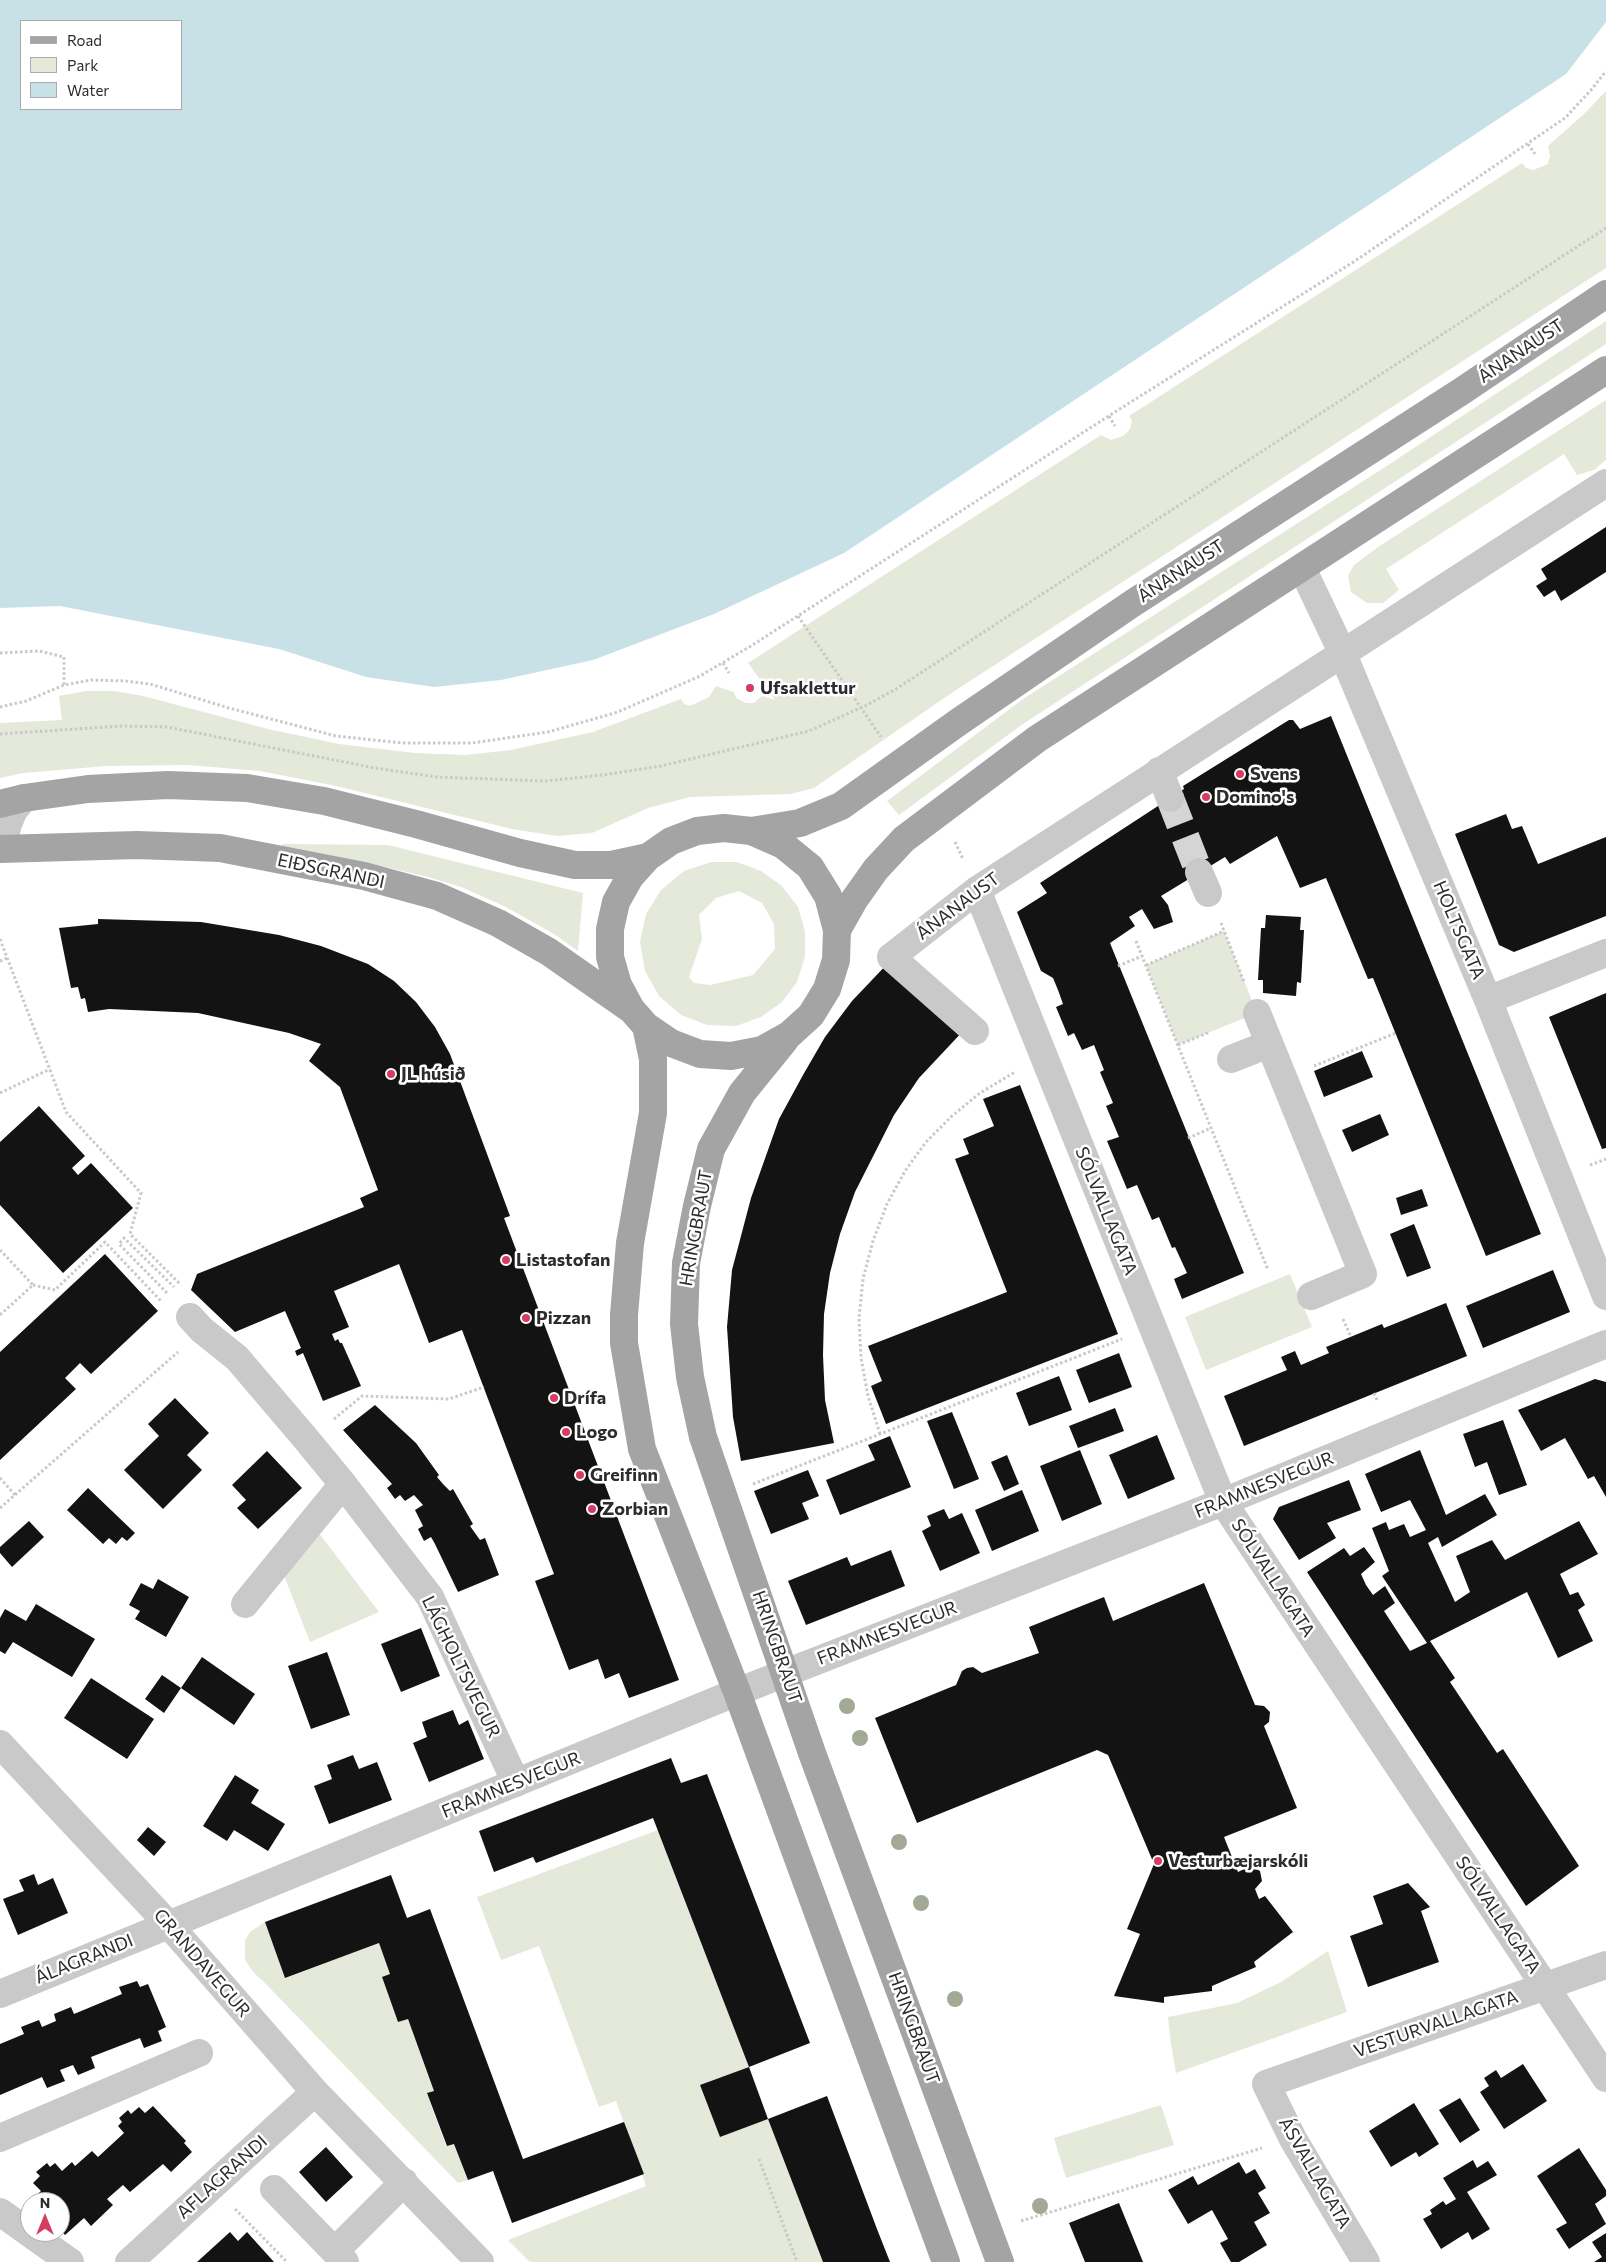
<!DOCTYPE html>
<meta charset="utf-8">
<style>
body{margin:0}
#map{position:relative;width:1606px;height:2262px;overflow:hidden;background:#fff;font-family:Commissioner,sans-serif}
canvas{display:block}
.legend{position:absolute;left:20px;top:20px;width:162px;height:90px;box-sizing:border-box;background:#fff;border:1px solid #ababab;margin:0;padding:6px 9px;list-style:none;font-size:15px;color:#2c2c2c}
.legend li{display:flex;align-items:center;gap:10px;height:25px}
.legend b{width:25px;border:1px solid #ababab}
.north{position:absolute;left:20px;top:2192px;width:50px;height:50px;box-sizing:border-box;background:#fff;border:1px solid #ababab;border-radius:50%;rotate:0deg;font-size:14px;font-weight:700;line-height:20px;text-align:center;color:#2c2c2c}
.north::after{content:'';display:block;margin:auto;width:18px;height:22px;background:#d53c63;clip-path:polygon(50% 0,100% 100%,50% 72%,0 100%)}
</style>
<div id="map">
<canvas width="1606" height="2262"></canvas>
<ul class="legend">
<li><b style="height:6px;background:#a4a4a4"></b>Road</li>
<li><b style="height:14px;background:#e5e9da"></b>Park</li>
<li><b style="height:14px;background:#c8e1e7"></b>Water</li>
</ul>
<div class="north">N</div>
</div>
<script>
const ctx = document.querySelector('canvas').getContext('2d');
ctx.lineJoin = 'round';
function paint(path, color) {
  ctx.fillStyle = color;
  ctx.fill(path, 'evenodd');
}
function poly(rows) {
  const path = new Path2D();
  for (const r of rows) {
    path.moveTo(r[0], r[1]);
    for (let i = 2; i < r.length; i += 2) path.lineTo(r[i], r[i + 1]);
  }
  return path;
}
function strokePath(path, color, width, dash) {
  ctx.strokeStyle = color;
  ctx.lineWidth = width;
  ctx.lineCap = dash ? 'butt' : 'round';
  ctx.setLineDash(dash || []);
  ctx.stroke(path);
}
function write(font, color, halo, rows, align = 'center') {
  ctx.font = font + ' Commissioner,sans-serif';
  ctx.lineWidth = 5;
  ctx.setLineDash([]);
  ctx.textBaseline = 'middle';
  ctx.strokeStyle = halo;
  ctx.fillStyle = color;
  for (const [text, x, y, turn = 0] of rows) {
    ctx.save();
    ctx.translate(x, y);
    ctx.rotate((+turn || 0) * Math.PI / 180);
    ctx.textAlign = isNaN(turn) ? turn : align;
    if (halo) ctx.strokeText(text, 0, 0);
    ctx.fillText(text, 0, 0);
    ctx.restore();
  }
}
const green = poly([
 [1606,91,1606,268,950,694,814,788,790,794,690,797,648,808,592,833,557,836,512,829,336,786,260,771,187,765,106,766,23,773,0,778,0,723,62,720,59,696,86,691,115,691,143,696,268,729,339,744,415,753,465,755,511,750,593,732,681,699,684,704,690,706,709,697,716,686,734,692,736,698,746,703,754,703,762,696,775,700,748,663,1101,435,1111,440,1123,436,1130,429,1132,421,1129,416,1522,163,1526,168,1533,170,1548,164,1550,156,1548,146,1584,114],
 [1606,321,1606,344,1023,724,899,815,887,801,1023,699,1379,471],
 [1606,400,1606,460,1594,470,1577,475,1564,454,1386,569,1399,590,1383,603,1367,603,1351,592,1348,576,1354,565,1378,547],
 [282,844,388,845,583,893,578,951,554,934,504,906,461,887,428,877,368,863,281,849],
 [711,862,737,862,761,871,782,886,798,907,805,931,805,957,797,982,782,1002,761,1017,736,1026,707,1025,681,1015,659,996,645,971,640,942,646,914,661,890,684,871],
 [739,891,762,903,774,924,775,949,753,975,710,985,694,983,689,977,702,939,699,915,716,898],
 [1224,931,1257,1013,1178,1045,1146,965],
 [1290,1274,1312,1327,1206,1370,1185,1317],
 [319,1533,379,1612,310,1642,283,1573],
 [658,1830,749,2067,700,2085,720,2137,768,2119,823,2262,530,2262,508,2240,646,2186,616,2101,599,2107,539,1946,501,1960,477,1897],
 [265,1922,286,1978,379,1943,390,1974,382,1978,398,2022,408,2019,434,2091,427,2094,446,2146,454,2144,468,2180,458,2183,263,1981,254,1973,245,1960,245,1941,250,1932],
 [1328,1951,1347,2012,1176,2073,1171,2044,1168,2017,1237,2003,1281,1982],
 [1161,2105,1174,2145,1066,2178,1054,2138]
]);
const water = poly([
 [0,0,1606,0,1606,22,1566,74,844,553,714,614,593,660,501,680,434,687,366,677,279,649,60,606,0,608],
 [21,21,181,21,181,109,21,109]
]);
const building = poly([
 [1606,527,1606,572,1561,601,1555,590,1544,597,1536,586,1547,579,1541,569],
 [1331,716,1541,1234,1486,1256,1373,978,1368,979,1326,878,1300,888,1277,836,1230,864,1225,857,1161,896,1168,905,1173,922,1154,929,1142,909,1129,917,1135,926,1110,943,1244,1273,1182,1299,1174,1279,1187,1273,1175,1247,1172,1248,1159,1217,1152,1220,1137,1185,1127,1189,1107,1141,1119,1137,1106,1106,1113,1103,1100,1072,1104,1070,1094,1045,1082,1050,1074,1033,1068,1036,1056,1007,1063,1004,1058,990,1053,978,1041,971,1017,912,1047,893,1040,883,1184,789,1183,786,1289,720,1293,720,1300,729],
 [1506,814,1512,829,1522,826,1538,864,1606,837,1606,916,1514,952,1499,945,1455,834],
 [1266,915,1301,917,1300,930,1304,930,1301,983,1297,982,1296,996,1263,993,1263,980,1258,980,1261,928,1265,928],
 [98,919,201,922,279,935,321,946,368,964,394,981,416,1002,435,1027,450,1054,510,1216,504,1218,679,1680,629,1698,619,1673,605,1679,598,1659,569,1670,535,1581,554,1574,462,1330,429,1343,399,1264,334,1291,349,1327,332,1334,335,1341,338,1339,340,1343,342,1343,361,1386,323,1401,303,1353,297,1356,295,1351,301,1348,285,1311,235,1332,191,1290,197,1274,364,1207,360,1198,378,1190,340,1087,309,1061,321,1044,289,1033,198,1013,109,1009,88,1012,85,998,81,999,78,987,71,988,59,928,98,924],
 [890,961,965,1029,919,1078,894,1115,855,1192,840,1234,830,1273,824,1314,823,1355,825,1400,834,1443,741,1461,733,1417,727,1327,732,1270,751,1198,779,1119,803,1075,825,1037,852,1001],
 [1606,993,1606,1148,1602,1149,1549,1017],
 [1362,1051,1373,1077,1324,1097,1314,1071],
 [1020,1085,1118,1334,886,1424,871,1386,882,1381,868,1346,1007,1292,955,1159,969,1154,963,1139,994,1126,983,1099],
 [39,1106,85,1156,72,1168,78,1175,91,1163,133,1208,63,1273,0,1205,0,1142],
 [1380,1114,1389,1135,1352,1152,1342,1130],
 [1422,1189,1428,1206,1401,1215,1396,1198],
 [1414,1224,1431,1268,1407,1277,1390,1234],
 [105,1254,158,1311,91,1374,80,1363,65,1378,76,1389,0,1460,0,1352],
 [1553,1270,1570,1312,1483,1348,1466,1306],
 [1446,1303,1467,1356,1244,1446,1224,1396,1287,1370,1281,1357,1295,1351,1301,1365,1329,1353,1326,1347,1382,1324,1384,1328],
 [1119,1353,1132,1387,1089,1403,1076,1370],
 [1059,1376,1072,1410,1029,1426,1016,1393],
 [1595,1379,1606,1382,1606,1497,1594,1476,1588,1479,1565,1438,1541,1451,1518,1410],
 [175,1398,209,1433,187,1455,202,1470,163,1509,124,1470,159,1436,148,1424],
 [375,1405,416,1443,439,1475,437,1477,443,1484,450,1491,453,1489,473,1524,470,1526,480,1540,485,1538,499,1575,458,1592,435,1544,431,1537,424,1541,418,1529,423,1526,415,1510,423,1505,414,1495,405,1501,400,1495,395,1499,387,1488,392,1484,343,1430],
 [1115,1408,1124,1431,1078,1448,1069,1426],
 [952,1412,979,1479,954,1489,927,1421],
 [1503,1420,1527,1485,1499,1495,1487,1462,1475,1467,1463,1434],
 [1157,1435,1175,1479,1128,1499,1109,1455],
 [890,1436,911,1487,840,1515,826,1480,875,1460,868,1445],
 [1080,1450,1102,1504,1062,1521,1040,1466],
 [1420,1450,1446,1515,1485,1494,1497,1515,1442,1547,1438,1537,1428,1543,1455,1602,1470,1592,1456,1556,1492,1540,1505,1560,1579,1521,1598,1554,1560,1574,1570,1595,1578,1592,1585,1605,1578,1610,1593,1641,1558,1658,1527,1592,1430,1641,1455,1678,1450,1682,1466,1706,1497,1753,1503,1749,1579,1866,1526,1906,1307,1572,1344,1548,1350,1556,1364,1547,1375,1562,1361,1574,1366,1585,1373,1595,1385,1586,1395,1603,1384,1611,1410,1651,1427,1643,1382,1576,1389,1571,1372,1528,1386,1522,1389,1530,1404,1524,1410,1537,1426,1530,1410,1500,1381,1512,1365,1474],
 [267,1451,302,1488,258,1529,237,1508,246,1500,232,1485],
 [1007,1455,1019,1484,1004,1491,991,1462],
 [808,1470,819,1496,802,1503,809,1519,771,1534,754,1491],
 [1349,1480,1361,1510,1327,1523,1336,1538,1299,1560,1273,1519,1279,1507],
 [88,1488,135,1533,127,1541,122,1537,116,1544,109,1538,103,1544,67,1510],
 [1022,1490,1039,1531,992,1551,975,1510],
 [944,1509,949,1519,962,1513,980,1553,940,1571,922,1531,931,1526,927,1516],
 [29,1521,44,1537,12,1567,0,1553,0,1547],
 [891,1550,905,1586,806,1625,788,1581,847,1557,851,1566],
 [158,1579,189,1597,166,1637,135,1619,140,1611,129,1605,141,1583,153,1589],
 [1204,1583,1255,1705,1264,1706,1270,1712,1269,1722,1264,1726,1297,1808,1224,1837,1238,1872,1250,1866,1260,1871,1262,1881,1255,1889,1259,1899,1265,1896,1293,1932,1254,1962,1256,1967,1212,1986,1212,1991,1164,1997,1164,2003,1114,1996,1140,1934,1127,1929,1154,1864,1108,1755,1097,1750,917,1823,875,1718,956,1685,962,1671,967,1668,973,1667,982,1673,1039,1653,1029,1627,1104,1597,1113,1621],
 [36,1604,95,1639,72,1677,13,1642,5,1654,0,1651,0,1618,5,1609,26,1621],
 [421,1628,440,1676,401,1692,381,1644],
 [327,1652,350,1715,311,1729,288,1666],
 [202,1657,255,1694,234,1725,181,1688],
 [162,1675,181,1688,164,1713,145,1699],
 [91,1678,154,1719,127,1759,64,1718],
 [453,1710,459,1725,468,1720,484,1759,429,1782,413,1743,427,1737,422,1722],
 [353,1755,359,1769,377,1762,392,1800,329,1824,314,1786,332,1779,327,1765],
 [671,1758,681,1783,707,1774,810,2043,749,2067,653,1818,536,1863,533,1857,494,1872,479,1831],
 [235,1775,259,1790,251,1803,285,1824,268,1851,234,1830,227,1841,203,1826],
 [148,1827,166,1842,154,1856,137,1840],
 [34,1874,38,1885,53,1878,68,1913,18,1935,3,1899,24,1891,19,1880],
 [391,1875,407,1918,430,1909,523,2159,624,2122,644,2174,512,2223,493,2171,468,2180,454,2144,447,2146,427,2093,434,2091,408,2019,398,2022,382,1977,390,1974,379,1943,285,1978,265,1922],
 [1408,1883,1430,1907,1421,1911,1439,1962,1368,1987,1350,1936,1383,1924,1373,1896],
 [137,1981,140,1987,148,1984,166,2027,158,2031,162,2041,144,2048,140,2038,91,2057,95,2068,78,2075,73,2065,60,2070,65,2081,47,2088,42,2077,0,2095,0,2044,24,2034,21,2027,39,2020,42,2027,56,2021,54,2014,71,2007,74,2014,122,1994,119,1987],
 [1523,2064,1547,2101,1504,2129,1480,2092,1489,2086,1484,2078,1496,2070,1501,2078],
 [749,2067,768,2119,720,2137,700,2085],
 [827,2096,877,2229,890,2262,823,2262,768,2119],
 [1460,2098,1480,2130,1460,2143,1439,2110],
 [1414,2103,1439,2144,1419,2157,1416,2152,1391,2167,1369,2131],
 [153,2106,186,2141,184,2143,192,2152,171,2172,163,2164,130,2192,123,2185,107,2199,113,2205,91,2226,84,2218,65,2235,60,2229,60,2202,35,2202,32,2199,41,2191,33,2183,40,2176,36,2172,47,2163,50,2167,55,2163,62,2171,72,2162,75,2166,92,2151,98,2157,124,2133,118,2126,122,2122,119,2118,128,2110,131,2114,139,2107,145,2113],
 [326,2147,353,2177,326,2202,299,2172],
 [1579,2148,1606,2190,1606,2196,1595,2204,1606,2224,1569,2249,1556,2229,1567,2223,1537,2176],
 [1473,2160,1477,2168,1488,2161,1497,2175,1467,2192,1490,2229,1472,2240,1468,2232,1441,2249,1423,2219,1432,2214,1430,2210,1443,2201,1446,2205,1456,2199,1443,2178],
 [1239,2162,1246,2174,1255,2169,1266,2188,1258,2193,1270,2213,1254,2222,1267,2245,1239,2262,1231,2262,1220,2243,1228,2239,1212,2210,1188,2224,1168,2190,1193,2176,1198,2185],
 [1119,2203,1143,2262,1085,2262,1069,2223],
 [230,2232,238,2241,247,2232,274,2262,197,2262],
 [1606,2233,1606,2262,1594,2262,1602,2257,1592,2242]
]);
const minorTunnel = poly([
 [1170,798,1199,872]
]);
const path = poly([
 [1528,144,1535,154],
 [1109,416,1115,426],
 [798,616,881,737],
 [0,653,39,651,64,657,64,685],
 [723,663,729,673],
 [0,707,26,701,64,685,91,680,125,681,150,684,229,708,336,736,402,743,472,743,548,732,618,712,700,676,751,646,1115,412,1355,261,1565,118,1591,90,1606,71],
 [0,734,122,726,167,727,375,768,436,777,545,781,603,775,661,766,809,731,867,705,896,689,1606,228],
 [955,842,963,859],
 [1221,923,1244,982],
 [0,939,66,1112,141,1193,130,1234,181,1285],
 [1136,941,1268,1270],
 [0,961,7,958],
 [1146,965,1224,931],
 [1118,966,1142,956],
 [1178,1045,1210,1032],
 [1314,1066,1396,1033],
 [0,1093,50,1069],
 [1188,1138,1211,1128],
 [1590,1165,1606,1159],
 [0,1250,33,1285,0,1315],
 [33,1285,55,1290,105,1242,161,1301],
 [167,1293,119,1244,124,1238,174,1287],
 [1343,1319,1351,1337],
 [1374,1393,1378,1402],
 [334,1419,362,1396,449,1399,484,1387],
 [880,1434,868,1396,861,1358,859,1318,863,1279,873,1241,887,1204,905,1171,926,1142,952,1116,980,1093,1015,1072],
 [0,1478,15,1495],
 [753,1484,1122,1339],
 [0,1508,178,1352],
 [759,2159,797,2262],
 [235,2209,287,2262],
 [1021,2221,1262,2148]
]);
const minor = poly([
 [1302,568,1342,652,1488,1000,1606,1296],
 [1159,771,1170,798],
 [2,849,8,824,14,810,24,798],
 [1199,872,1208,893],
 [977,890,1223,1502,1606,2078],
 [1488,1000,1606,953],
 [1257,1013,1363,1274,1311,1296],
 [975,1031,891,957,977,890,1606,483],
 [1231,1059,1269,1044],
 [190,1317,202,1330,237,1358,306,1439,343,1484,430,1597,516,1783],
 [245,1604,343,1484],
 [0,1744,169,1925,315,2092,480,2262],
 [0,1994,737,1692,1223,1502,1606,1344],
 [0,2138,199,2053],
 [274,2189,345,2262],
 [0,2212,70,2262],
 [335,2251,404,2182],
 [129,2262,315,2092],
 [1366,2262,1293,2139,1266,2084,1606,1965]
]);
const major = poly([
 [0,804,24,798,88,789,168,785,247,788,324,801,416,824,520,853,575,865,611,865,648,857,671,841,697,831,724,828,751,831,783,845,810,867,828,896,837,930,836,960,827,989,811,1015,789,1035,762,1050,731,1056,700,1054,671,1043,646,1026,631,1009,618,985,610,957,610,929,616,902,630,877,648,857],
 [751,831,800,823,841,806,960,721,1133,603,1462,391,1606,294],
 [0,849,137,845,220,848,364,876,437,896,498,923,549,952,629,1008],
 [837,930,854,900,876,869,904,839,1037,739,1606,370],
 [646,1026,653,1059,653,1113,630,1243,624,1315,624,1343,642,1449,737,1692,946,2262],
 [785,1040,742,1093,711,1149,697,1206,686,1263,684,1324,690,1377,703,1437,812,1753,1000,2262]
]);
const trees = [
 [847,1706],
 [860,1738],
 [899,1842],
 [921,1903],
 [955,1999],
 [1040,2206]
];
const markers = [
 [750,688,5,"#d53c63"],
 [1240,774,5,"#d53c63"],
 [1206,797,5,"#d53c63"],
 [391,1074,5,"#d53c63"],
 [506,1260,5,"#d53c63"],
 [526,1318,5,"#d53c63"],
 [554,1398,5,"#d53c63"],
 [566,1432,5,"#d53c63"],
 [580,1475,5,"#d53c63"],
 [592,1509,5,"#d53c63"],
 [1158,1861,5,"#d53c63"]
];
const streetNames = [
 ["ÁNANAUST",1521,351,-34],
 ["ÁNANAUST",1181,571,-33],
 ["EIÐSGRANDI",331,871,12],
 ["ÁNANAUST",958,906,-37],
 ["HOLTSGATA",1459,930,67],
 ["SÓLVALLAGATA",1106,1211,68],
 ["HRINGBRAUT",696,1228,-80],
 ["FRAMNESVEGUR",1264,1485,-22],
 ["SÓLVALLAGATA",1273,1578,57],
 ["FRAMNESVEGUR",887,1633,-21],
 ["HRINGBRAUT",777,1647,71],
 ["LÁGHOLTSVEGUR",461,1667,64],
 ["FRAMNESVEGUR",511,1785,-22],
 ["SÓLVALLAGATA",1498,1915,56],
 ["ÁLAGRANDI",84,1959,-22],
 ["GRANDAVEGUR",202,1963,49],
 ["VESTURVALLAGATA",1436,2024,-19],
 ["HRINGBRAUT",914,2028,70],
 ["ÁSVALLAGATA",1315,2173,60],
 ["AFLAGRANDI",222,2177,-42]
];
const poiNames = [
 ["Ufsaklettur",760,688],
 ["Svens",1250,774],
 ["Domino's",1216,797],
 ["JL húsið",401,1074],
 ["Listastofan",516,1260],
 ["Pizzan",536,1318],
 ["Drífa",564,1398],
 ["Logo",576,1432],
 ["Greifinn",590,1475],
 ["Zorbian",602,1509],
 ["Vesturbæjarskóli",1168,1861]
];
paint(green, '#e5e9da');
paint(water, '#c8e1e7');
paint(building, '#131313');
strokePath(minorTunnel, '#d5d5d5', 28, [28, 14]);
strokePath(path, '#c9c9c9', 3, [2.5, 2.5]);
strokePath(minor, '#c9c9c9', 28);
strokePath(major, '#a4a4a4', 28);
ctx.fillStyle = '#a2a995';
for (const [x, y] of trees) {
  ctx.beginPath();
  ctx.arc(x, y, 8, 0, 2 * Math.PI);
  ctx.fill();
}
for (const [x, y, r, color] of markers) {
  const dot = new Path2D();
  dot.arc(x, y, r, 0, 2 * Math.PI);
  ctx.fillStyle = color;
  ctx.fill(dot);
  strokePath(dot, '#fff', 2);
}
write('18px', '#2c2c2c', '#fff', streetNames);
write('bold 18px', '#2c2c2c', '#fff', poiNames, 'left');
</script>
